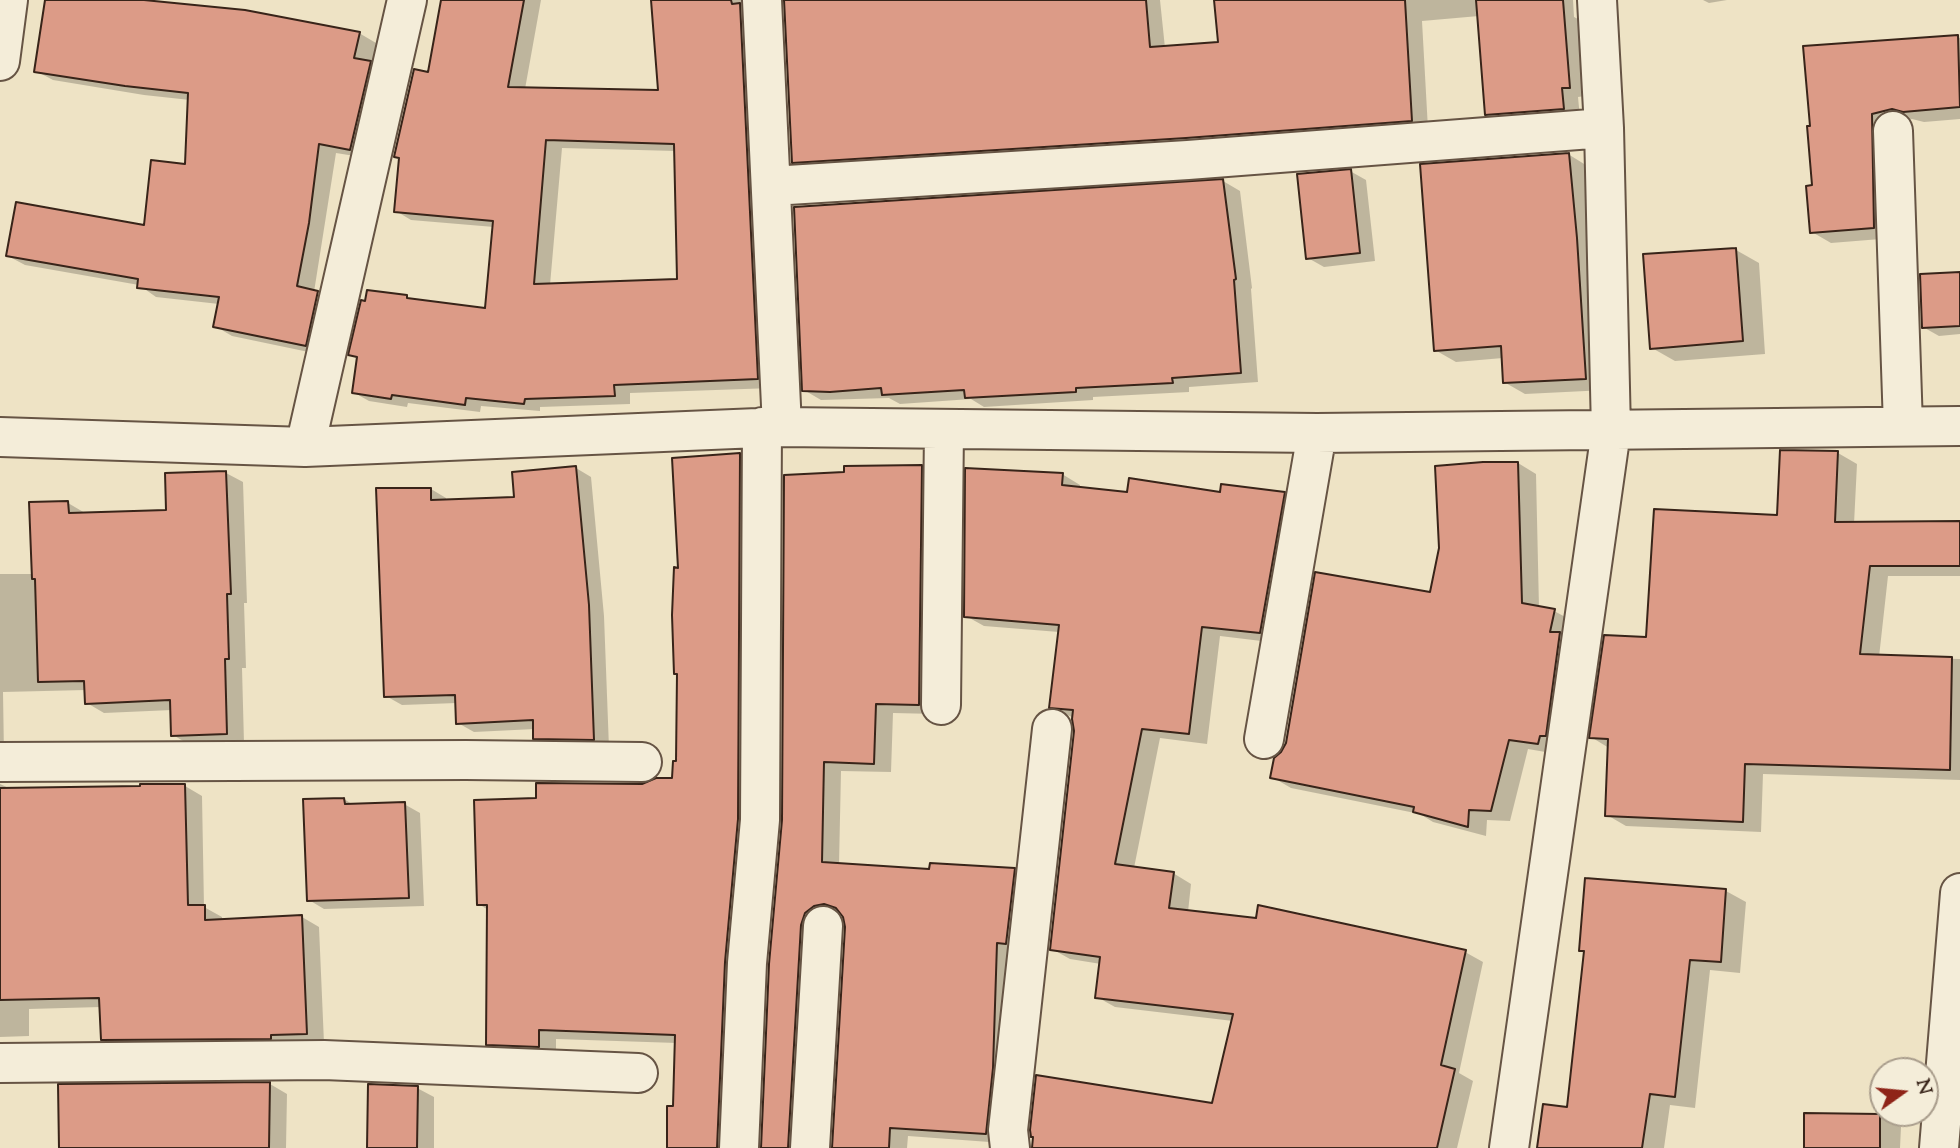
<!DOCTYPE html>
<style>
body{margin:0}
#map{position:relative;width:1960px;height:1148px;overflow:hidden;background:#eee3c5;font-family:"Sorts Mill Goudy",serif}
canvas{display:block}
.north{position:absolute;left:1869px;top:1057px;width:70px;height:70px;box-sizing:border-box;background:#f4edd9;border:2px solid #a99d8c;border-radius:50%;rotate:75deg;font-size:19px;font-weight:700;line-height:28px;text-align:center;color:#382419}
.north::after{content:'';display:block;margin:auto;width:24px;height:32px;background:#8f2418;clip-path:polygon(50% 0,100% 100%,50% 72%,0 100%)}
</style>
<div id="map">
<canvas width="1960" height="1148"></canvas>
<div class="north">N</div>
</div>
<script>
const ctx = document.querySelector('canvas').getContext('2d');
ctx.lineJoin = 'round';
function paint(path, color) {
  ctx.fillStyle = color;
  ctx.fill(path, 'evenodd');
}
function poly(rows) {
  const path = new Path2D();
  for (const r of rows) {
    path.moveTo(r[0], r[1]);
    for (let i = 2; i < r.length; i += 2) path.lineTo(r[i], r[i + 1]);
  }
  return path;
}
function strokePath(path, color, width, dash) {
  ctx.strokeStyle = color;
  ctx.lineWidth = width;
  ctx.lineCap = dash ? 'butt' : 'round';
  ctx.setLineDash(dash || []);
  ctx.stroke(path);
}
const shadow = poly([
 [47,0,137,0,359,33,376,43,372,64,387,73,367,158,336,153,314,292,335,302,323,355,232,336,215,326,219,304,156,297,139,285,25,265,8,256,145,227,186,166,190,100,144,95,53,80,36,71],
 [443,0,541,0,525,89,659,92,652,0,754,0,773,388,630,393,630,404,540,407,540,411,481,406,480,412,408,403,407,407,369,401,353,392,358,359,350,354,407,297,413,301,486,310,494,227,411,220,396,211,400,159,396,156,429,74],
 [562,148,676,151,679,281,550,285],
 [786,0,1160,0,1165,48,1220,44,1216,0,1573,0,1574,17,1580,20,1585,96,1578,97,1580,118,1503,124,1487,114,1479,16,1422,21,1428,129,810,171,793,162],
 [1703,0,1727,0,1709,3],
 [1957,37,1960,38,1960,119,1924,122,1912,119,1890,125,1893,238,1831,243,1812,232,1814,187,1809,128],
 [1568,154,1589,167,1606,390,1525,394,1504,382,1503,358,1456,362,1435,350],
 [1350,171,1366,180,1375,261,1324,267,1308,258],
 [1223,181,1240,191,1252,288,1251,289,1258,382,1189,387,1189,392,1093,397,1093,400,984,407,971,399,900,404,889,398,821,400,804,390],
 [1736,250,1759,263,1765,354,1675,361,1652,348],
 [1960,274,1960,334,1939,336,1923,327],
 [1838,453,1857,464,1854,524,1960,522,1960,576,1888,576,1879,657,1960,659,1960,780,1763,774,1761,832,1626,826,1607,815,1609,748,1591,737,1648,639,1778,517],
 [740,455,757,465,734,1148,669,1148,674,1108,677,1043,556,1039,556,1056,505,1054,488,1044,488,910,479,904,538,800,674,780,677,762,679,675,676,673,680,569],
 [1518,463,1536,474,1539,608,1554,611,1573,621,1557,754,1528,749,1510,821,1487,820,1486,836,1433,822,1420,814,1291,788,1272,777,1432,594],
 [921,467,938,477,936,714,893,713,891,772,841,771,839,865,931,871,1014,870,1031,880,1003,1143,908,1136,907,1148,834,1148,847,927,842,913,830,916,805,1148,763,1148,784,820],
 [576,468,591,477,604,616,609,748,551,747,535,738,535,729,474,732,458,723,457,703,402,705,386,696,431,489,446,498,446,501,516,499],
 [226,473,243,482,247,603,244,603,246,668,242,668,244,743,190,745,173,735,172,710,104,713,87,703,86,690,3,692,4,755,0,759,0,574,33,574,68,503,85,513,168,511],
 [1062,474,1080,485,1080,489,1128,494,1284,494,1302,504,1278,643,1220,636,1207,744,1160,738,1134,868,1173,873,1191,884,1188,912,1465,952,1483,962,1459,1073,1473,1081,1457,1148,1033,1148,1214,1105,1233,1021,1115,1007,1097,997,1101,964,1070,959,1052,949,1076,731,1074,718,1051,707,1059,632,984,626,966,616],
 [0,784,13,790,185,786,202,796,204,907,222,917,222,921,302,917,319,927,324,1043,120,1049,102,1039,101,1007,29,1009,29,1036,0,1037],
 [344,799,355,806,404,804,420,813,424,906,324,909,309,900],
 [1726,891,1746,902,1740,973,1710,970,1695,1108,1670,1105,1664,1148,1538,1148,1568,1109,1585,952,1581,950],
 [270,1084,287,1094,286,1148,61,1148],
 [417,1088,434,1097,434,1148,369,1148],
 [1805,1115,1880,1115,1901,1127,1900,1148,1805,1148]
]);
const building = poly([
 [45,0,144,0,245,10,360,32,354,58,371,61,350,150,319,144,309,223,297,286,318,291,306,346,213,327,219,297,137,288,138,279,6,256,16,202,144,225,151,160,185,164,188,93,125,86,34,72,45,0],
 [441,0,524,0,508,87,658,90,651,0,731,0,732,4,740,3,758,379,614,385,615,396,525,399,524,404,466,398,465,405,392,395,391,399,352,393,357,357,348,355,361,300,365,301,367,290,407,295,407,298,485,308,493,221,394,212,399,158,394,157,414,69,428,72,441,0],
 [546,140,674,144,677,279,534,284,546,140],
 [784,0,1146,0,1150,47,1218,42,1214,0,1405,0,1412,121,1186,138,792,163,784,0],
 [1476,0,1563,0,1570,88,1562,88,1564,109,1485,115,1476,0],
 [1958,35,1960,107,1903,112,1892,109,1872,114,1874,228,1810,233,1806,186,1812,185,1807,126,1810,126,1803,46,1958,35],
 [1569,153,1577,238,1586,379,1503,383,1501,346,1434,351,1420,164,1569,153],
 [1351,169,1360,253,1306,259,1297,174,1351,169],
 [1223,179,1236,279,1234,280,1241,373,1172,378,1173,383,1076,388,1076,392,965,398,964,390,882,395,881,388,830,392,802,391,794,207,1223,179],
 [1736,248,1743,341,1650,349,1643,254,1736,248],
 [1960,272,1960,326,1922,328,1920,274,1960,272],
 [1780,450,1838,451,1835,522,1960,521,1960,566,1870,566,1860,654,1952,657,1950,770,1745,764,1743,822,1605,816,1608,739,1589,738,1604,635,1646,637,1654,509,1777,515,1780,450],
 [740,453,738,819,725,962,717,1148,667,1148,667,1106,673,1106,675,1035,539,1030,539,1047,486,1045,487,905,477,905,474,800,536,798,536,783,642,784,656,778,672,778,673,761,676,761,677,674,674,674,672,615,674,567,678,568,672,458,740,453],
 [1483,462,1518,462,1522,603,1555,609,1550,632,1560,632,1546,736,1540,736,1538,744,1509,740,1491,811,1469,810,1468,827,1413,812,1414,807,1270,778,1274,758,1281,752,1286,743,1315,572,1430,592,1439,548,1435,466,1483,462],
 [922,465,919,705,876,704,874,764,824,762,822,862,929,869,930,863,1015,868,1006,944,997,943,993,1068,986,1134,890,1128,889,1148,832,1148,845,927,843,917,836,908,824,904,814,906,805,913,801,925,788,1148,761,1148,769,964,782,820,784,475,844,472,844,466,922,465],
 [576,466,589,605,594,740,533,739,533,720,456,724,455,695,384,697,376,488,431,488,431,500,514,497,512,472,576,466],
 [965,468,1063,473,1062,485,1127,492,1129,478,1220,492,1221,484,1285,492,1260,633,1202,627,1189,734,1142,729,1115,864,1174,872,1169,908,1256,918,1258,905,1466,950,1441,1065,1455,1069,1437,1148,1032,1148,1033,1137,1031,1137,1030,1130,1036,1075,1212,1103,1233,1014,1095,998,1100,957,1050,950,1074,731,1072,719,1073,710,1049,708,1059,625,964,617,965,468],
 [226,471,231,594,227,594,229,659,225,659,227,734,171,736,170,700,85,704,84,681,38,682,35,579,32,579,29,502,68,501,69,513,166,510,165,473,226,471],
 [140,784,185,784,188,905,205,905,205,920,302,915,307,1034,271,1035,271,1039,101,1040,99,998,0,1000,0,788,140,786,140,784],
 [344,798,345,804,405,802,409,898,307,901,303,799,344,798],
 [1585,878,1726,889,1721,962,1690,960,1675,1097,1650,1094,1642,1148,1537,1148,1543,1104,1567,1107,1584,951,1579,951,1585,878],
 [270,1082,269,1148,59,1148,58,1084,270,1082],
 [368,1084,418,1086,417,1148,367,1148,368,1084],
 [1804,1113,1880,1114,1880,1148,1804,1148,1804,1113]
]);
const street = poly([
 [762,0,782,427],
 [0,61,8,0],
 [1893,131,1903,426],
 [772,186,1188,160,1604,128],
 [0,437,305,447,782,427,1317,433,1960,426],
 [305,447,407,0],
 [941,705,944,429],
 [1264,739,1317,433],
 [0,762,466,760,642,762],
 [0,1063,324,1060,638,1073],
 [739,1148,747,963,760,820,762,427],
 [810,1148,823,926],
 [1010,1148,1008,1130,1052,729],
 [1509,1148,1611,431,1604,128,1597,0],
 [1939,1148,1960,893]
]);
paint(shadow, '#0003');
paint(building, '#dc9b87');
strokePath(building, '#382419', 2);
strokePath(street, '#665444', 42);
strokePath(street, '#f4edd9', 38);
</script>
